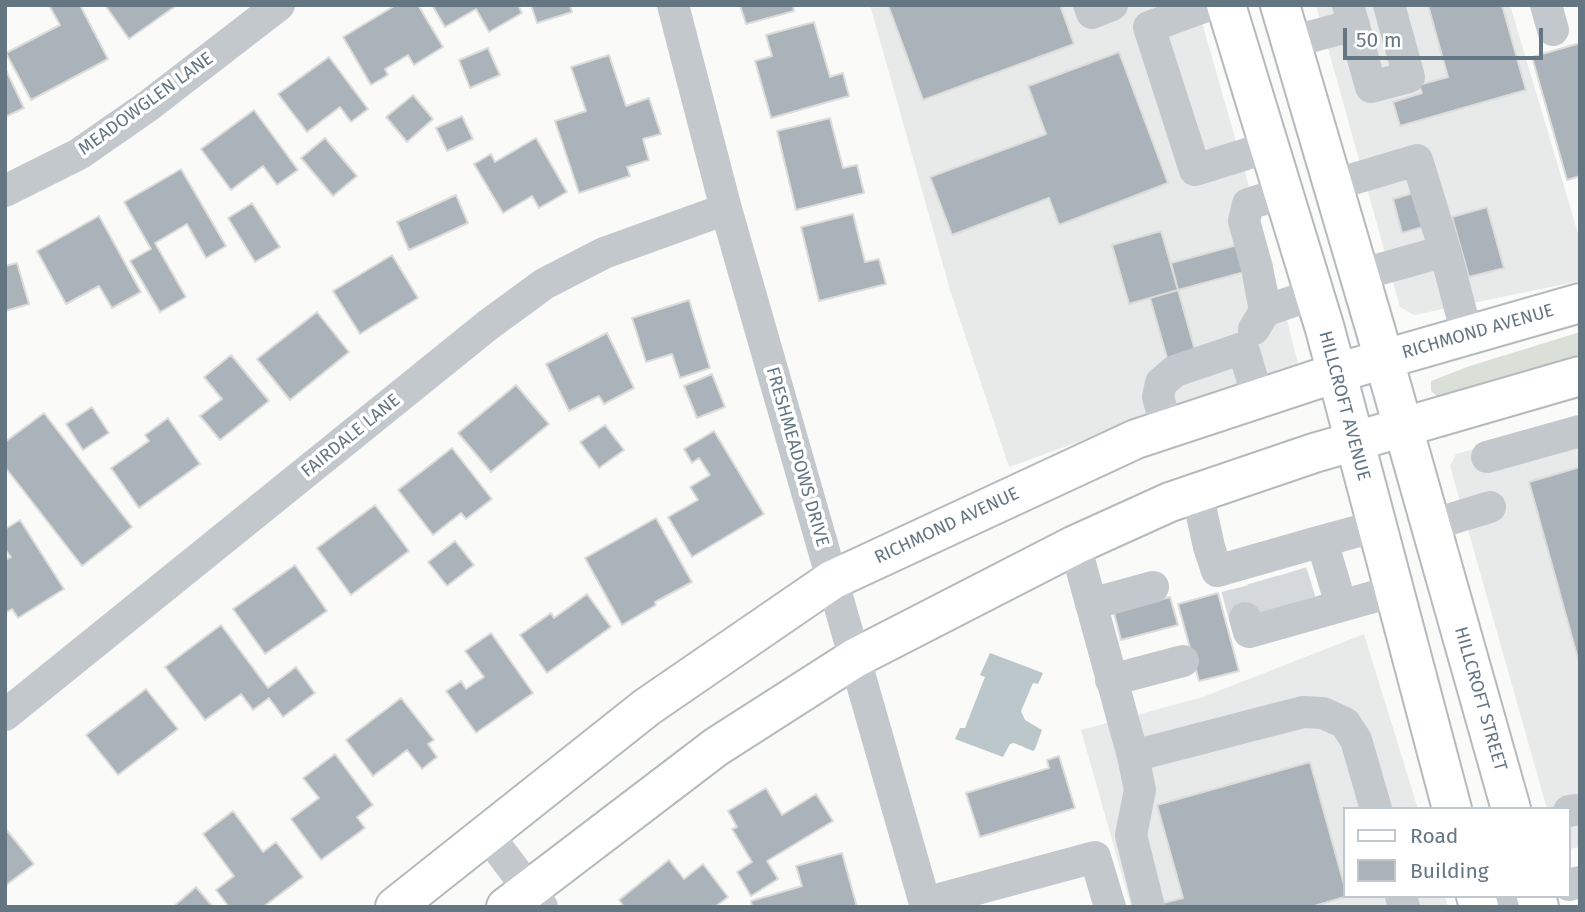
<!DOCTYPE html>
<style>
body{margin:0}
#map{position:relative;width:1585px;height:912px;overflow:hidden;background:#fafaf8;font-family:"Fira Sans",sans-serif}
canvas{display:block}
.frame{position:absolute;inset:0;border:7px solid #657683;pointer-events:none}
.legend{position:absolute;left:1343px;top:807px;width:228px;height:91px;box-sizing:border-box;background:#fff;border:2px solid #c1c8cd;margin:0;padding:9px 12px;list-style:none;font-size:21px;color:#657683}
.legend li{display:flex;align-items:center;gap:14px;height:35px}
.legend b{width:35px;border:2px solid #c1c8cd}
.scale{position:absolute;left:1343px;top:28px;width:200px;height:32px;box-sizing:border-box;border:4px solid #657683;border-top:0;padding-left:9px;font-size:21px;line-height:24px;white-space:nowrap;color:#657683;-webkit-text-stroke:5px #fff;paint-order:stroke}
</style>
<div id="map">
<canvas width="1585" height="912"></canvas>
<div class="frame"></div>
<ul class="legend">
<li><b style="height:9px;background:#fff"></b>Road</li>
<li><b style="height:19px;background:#aab3b9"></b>Building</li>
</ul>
<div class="scale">50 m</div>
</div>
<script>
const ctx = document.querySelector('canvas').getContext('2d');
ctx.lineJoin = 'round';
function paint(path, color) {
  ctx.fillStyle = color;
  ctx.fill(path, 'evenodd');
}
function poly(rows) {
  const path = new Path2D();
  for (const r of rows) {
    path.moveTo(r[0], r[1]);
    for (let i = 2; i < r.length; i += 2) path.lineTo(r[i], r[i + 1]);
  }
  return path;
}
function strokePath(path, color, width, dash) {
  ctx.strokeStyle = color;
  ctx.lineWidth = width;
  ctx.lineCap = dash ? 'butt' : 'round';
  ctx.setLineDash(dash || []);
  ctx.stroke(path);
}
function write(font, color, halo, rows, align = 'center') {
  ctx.font = font + ' "Fira Sans",sans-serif';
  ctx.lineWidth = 7;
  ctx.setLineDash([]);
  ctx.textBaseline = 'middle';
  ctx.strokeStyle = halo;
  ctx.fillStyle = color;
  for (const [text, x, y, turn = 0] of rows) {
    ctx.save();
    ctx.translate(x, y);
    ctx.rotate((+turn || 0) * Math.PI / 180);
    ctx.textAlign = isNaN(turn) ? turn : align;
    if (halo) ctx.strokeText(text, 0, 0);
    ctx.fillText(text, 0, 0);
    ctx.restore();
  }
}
const built = poly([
 [870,5,1197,5,1283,305,1298,363,1009,467,950,290],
 [1316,5,1510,5,1580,240,1580,281,1414,315,1400,307],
 [1580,420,1580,847,1569,849,1569,809,1547,809,1450,466,1456,454],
 [1364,634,1418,809,1345,809,1345,896,1445,896,1448,907,1131,907,1081,730,1203,697]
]);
const green = poly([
 [1580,332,1580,359,1438,397,1431,391,1431,381,1470,366]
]);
const water = poly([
 [990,653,1043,673,1038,684,1033,683,1021,711,1025,720,1042,730,1035,749,1033,751,1014,743,1010,744,1003,757,955,739,960,728,965,728,985,677,980,675]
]);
const building = poly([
 [49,5,80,5,108,59,31,100,6,53,60,25,49,5],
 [105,5,177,5,129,39,105,5],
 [396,5,418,5,443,47,414,65,408,55,385,69,388,75,371,85,343,37,396,5],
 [432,5,518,5,522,13,489,32,476,9,445,27,432,5],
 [531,5,570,5,572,12,537,23,531,5],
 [740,5,793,5,794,11,746,24,740,5],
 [888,5,1060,5,1074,44,923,100,888,5],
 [1428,5,1502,5,1526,90,1400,126,1393,102,1422,93,1419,85,1448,77,1428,5],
 [814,22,830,77,843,73,849,96,771,118,755,61,772,56,766,35,814,22],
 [1580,43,1580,176,1567,180,1532,57,1580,43],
 [488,48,500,75,470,88,459,60,488,48],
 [1119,52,1168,183,1059,225,1049,198,952,235,930,177,1046,134,1028,86,1119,52],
 [609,55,626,106,649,98,661,134,643,139,649,160,627,167,630,176,579,193,555,121,586,111,571,67,609,55],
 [329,57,368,109,351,122,340,107,307,132,278,94,329,57],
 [5,68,24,108,5,117,5,68],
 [413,95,433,119,407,142,386,117,413,95],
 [254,110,298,170,277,185,263,166,231,190,201,149,254,110],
 [462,116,473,139,447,151,436,128,462,116],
 [830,118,843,168,857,165,864,193,796,210,777,131,830,118],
 [325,138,357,176,333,196,301,158,325,138],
 [536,138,567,192,539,208,532,196,503,213,474,164,491,154,495,162,536,138],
 [181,169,226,246,206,258,187,224,155,243,186,297,160,312,130,261,151,249,124,202,181,169],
 [1417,192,1427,226,1402,233,1393,199,1417,192],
 [456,195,468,223,409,250,397,222,456,195],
 [252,203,280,247,255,262,228,218,252,203],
 [1487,207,1504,268,1469,277,1452,217,1487,207],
 [853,214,865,262,879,259,886,284,819,301,801,227,853,214],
 [99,216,141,292,112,308,99,286,66,304,37,251,99,216],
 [1161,231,1178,290,1129,304,1112,245,1161,231],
 [1241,244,1248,271,1178,290,1171,263,1241,244],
 [392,255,418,298,360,334,333,291,392,255],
 [17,263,29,304,5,311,5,266,17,263],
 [1178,290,1196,354,1168,361,1150,298,1178,290],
 [689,300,710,368,680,378,672,354,646,362,632,318,689,300],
 [317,312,349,352,290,400,257,359,317,312],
 [607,333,634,388,604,404,599,396,569,411,546,364,607,333],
 [231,355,269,401,220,440,200,416,222,399,204,377,231,355],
 [712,374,725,407,697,418,684,386,712,374],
 [516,385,549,424,491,472,458,433,516,385],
 [92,407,109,433,83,450,66,424,92,407],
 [44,413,132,527,82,566,5,467,5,442,44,413],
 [168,418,200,464,139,508,111,468,149,441,145,435,168,418],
 [605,425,624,450,599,468,580,442,605,425],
 [714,431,764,514,692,557,668,517,698,500,690,487,710,475,699,458,692,463,684,449,714,431],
 [452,448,492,499,466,519,461,513,433,535,398,490,452,448],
 [1580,467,1580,666,1529,482,1580,467],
 [375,505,409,551,351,595,317,548,375,505],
 [656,518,692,582,655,602,656,605,622,625,585,558,656,518],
 [20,520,64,589,18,618,12,609,5,613,5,560,11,557,5,549,5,529,20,520],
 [455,541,474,565,447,586,428,562,455,541],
 [295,565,327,611,265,654,233,609,295,565],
 [1218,593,1239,671,1199,681,1178,604,1218,593],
 [587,594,611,627,547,673,520,635,551,613,554,618,587,594],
 [1170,597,1178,625,1121,640,1114,613,1170,597],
 [221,625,268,688,296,667,315,693,283,717,269,698,253,710,241,694,205,720,165,667,221,625],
 [491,633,533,693,476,733,446,691,461,681,466,689,484,677,465,651,491,633],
 [146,689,178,729,118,775,86,735,146,689],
 [401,698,434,740,428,744,437,757,422,769,407,750,373,776,346,740,401,698],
 [335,754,373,805,357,817,365,828,321,860,291,819,319,798,303,778,335,754],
 [1059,756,1075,808,980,837,966,793,1049,768,1047,760,1059,756],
 [1310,762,1345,888,1345,896,1348,896,1311,907,1164,907,1163,903,1183,898,1157,805,1310,762],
 [766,788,782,815,816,794,833,821,767,861,778,879,751,896,737,872,752,862,732,829,737,827,728,811,766,788],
 [233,811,263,852,276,842,303,877,263,907,229,907,216,890,234,876,203,834,233,811],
 [5,828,34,864,5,886,5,828],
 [842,853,857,907,752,907,751,901,802,886,796,866,842,853],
 [669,860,684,879,703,864,728,897,715,907,624,907,619,900,669,860],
 [196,887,213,907,173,907,196,887]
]);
const minorTunnel = poly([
 [1291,572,1300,601],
 [1263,580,1272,611],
 [1237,588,1245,618]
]);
const minor = poly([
 [673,5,726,209,926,907],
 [1089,5,1092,13,1112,5],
 [1209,5,1149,27,1195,170,1269,147],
 [1348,5,1371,87,1409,77,1389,5],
 [1546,5,1553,30],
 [1291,42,1354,25],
 [1333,185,1417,160,1445,251,1359,275],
 [5,191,79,154,148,106,279,5],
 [1445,251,1467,335],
 [1265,311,1257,268,1244,221,1248,204,1283,193],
 [1254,329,1265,311,1314,294],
 [1167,429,1158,397,1161,383,1175,371,1243,348,1258,398],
 [1487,457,1580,431],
 [1197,492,1209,547,1217,571,1322,541,1341,605],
 [1431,525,1490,507],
 [1322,541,1377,526],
 [1075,545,1133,756,1140,790,1131,835,1149,907],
 [1091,604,1153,587],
 [1245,618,1249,632,1394,591],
 [1111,680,1183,661],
 [5,715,488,325,544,284,604,253,726,209],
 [1133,756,1303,712,1323,713,1345,723,1356,740,1376,809],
 [1569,811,1575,810],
 [487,834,542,907],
 [1569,885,1580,882],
 [1401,896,1404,907],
 [925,903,1095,857,1110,907],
 [1478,907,1522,896]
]);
const major = poly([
 [1226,5,1325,329,1452,809],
 [1280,5,1375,328,1511,809],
 [1476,896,1479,907],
 [1536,896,1539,907],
 [395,907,647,707,832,580,1136,439,1336,373,1580,303],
 [506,907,716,747,855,658,1075,545,1170,502,1314,453,1580,376]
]);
const streetNames = [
 ["MEADOWGLEN LANE",146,104,-36],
 ["RICHMOND AVENUE",1478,332,-16],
 ["HILLCROFT AVENUE",1344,406,75],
 ["FAIRDALE LANE",351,436,-39],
 ["FRESHMEADOWS DRIVE",797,457,74],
 ["RICHMOND AVENUE",947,526,-25],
 ["HILLCROFT STREET",1480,699,74]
];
paint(built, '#e8e9e9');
paint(green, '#dadfd7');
paint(water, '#bbc7cb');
paint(building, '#aab3b9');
strokePath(building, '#dcdcda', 2);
strokePath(minorTunnel, '#d5d9db', 32, [32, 16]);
strokePath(major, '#b5babe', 42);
strokePath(minor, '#c3c8cc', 32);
strokePath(major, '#fff', 38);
write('18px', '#657683', '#fff', streetNames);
</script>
